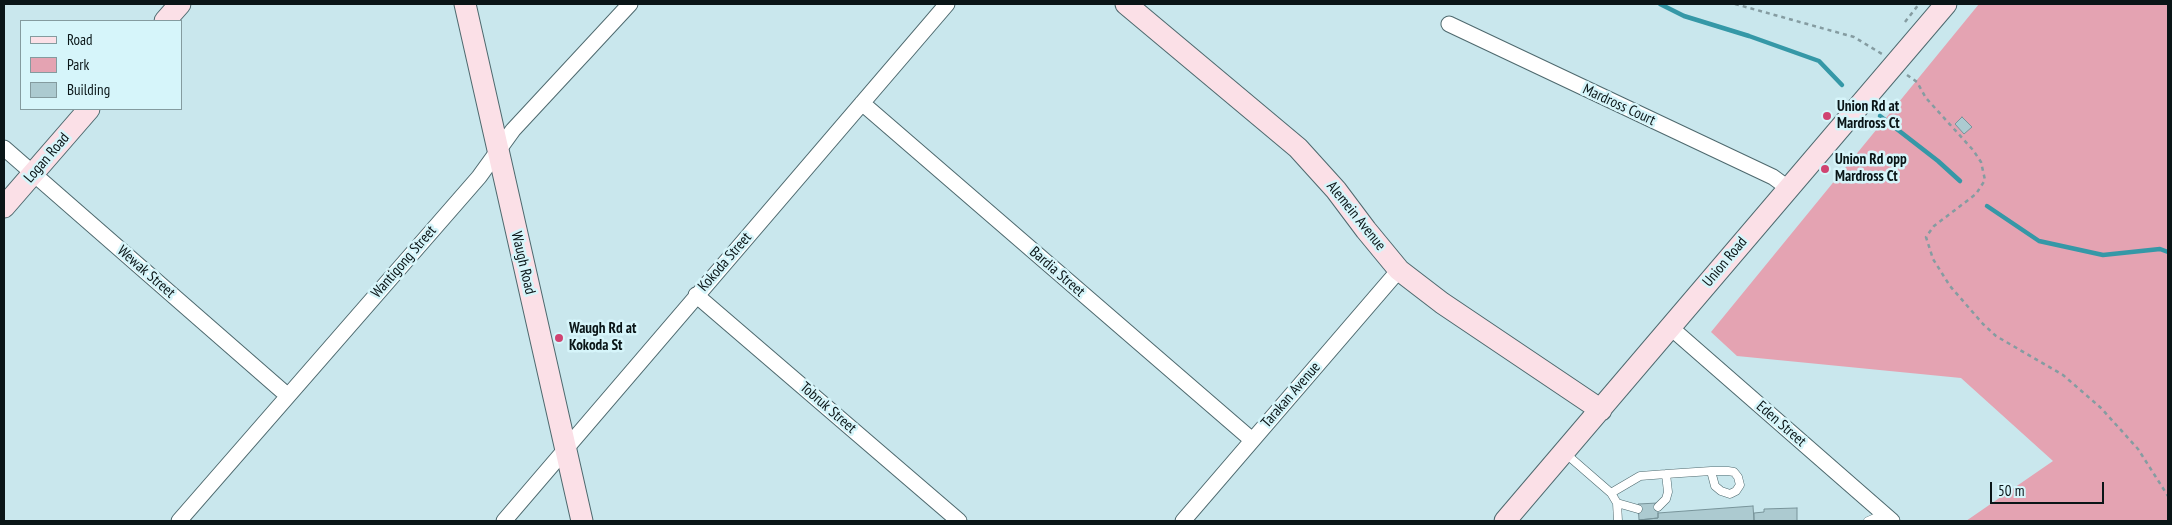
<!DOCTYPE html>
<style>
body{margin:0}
#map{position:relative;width:2172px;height:525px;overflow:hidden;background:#c9e7ed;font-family:"PT Sans Narrow",sans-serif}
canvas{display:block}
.frame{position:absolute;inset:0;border:5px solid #0a1517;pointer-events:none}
.legend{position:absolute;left:20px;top:20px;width:162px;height:90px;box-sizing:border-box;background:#d6f5fa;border:1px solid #849b9f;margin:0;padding:6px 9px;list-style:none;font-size:15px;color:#0a1517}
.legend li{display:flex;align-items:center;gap:10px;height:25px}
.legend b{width:25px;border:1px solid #849b9f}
.scale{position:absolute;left:1990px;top:482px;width:114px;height:22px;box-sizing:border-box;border:2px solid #0a1517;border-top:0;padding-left:6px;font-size:15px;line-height:18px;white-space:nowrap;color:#0a1517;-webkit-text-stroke:4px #d6f5fa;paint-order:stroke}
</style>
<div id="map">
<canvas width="2172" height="525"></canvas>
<div class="frame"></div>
<ul class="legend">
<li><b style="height:6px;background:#fbe0e7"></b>Road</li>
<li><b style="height:14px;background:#e4a3b2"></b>Park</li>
<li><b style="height:14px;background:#accad0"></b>Building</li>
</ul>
<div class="scale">50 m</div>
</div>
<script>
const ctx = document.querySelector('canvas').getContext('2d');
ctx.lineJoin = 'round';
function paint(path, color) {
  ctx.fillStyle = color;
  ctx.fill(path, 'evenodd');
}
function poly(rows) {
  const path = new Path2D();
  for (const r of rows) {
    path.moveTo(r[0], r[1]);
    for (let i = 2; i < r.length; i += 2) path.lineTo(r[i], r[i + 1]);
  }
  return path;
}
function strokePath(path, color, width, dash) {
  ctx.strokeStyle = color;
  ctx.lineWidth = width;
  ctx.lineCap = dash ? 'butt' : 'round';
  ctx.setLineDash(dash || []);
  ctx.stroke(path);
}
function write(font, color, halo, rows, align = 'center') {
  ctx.font = font + ' "PT Sans Narrow",sans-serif';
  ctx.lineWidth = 5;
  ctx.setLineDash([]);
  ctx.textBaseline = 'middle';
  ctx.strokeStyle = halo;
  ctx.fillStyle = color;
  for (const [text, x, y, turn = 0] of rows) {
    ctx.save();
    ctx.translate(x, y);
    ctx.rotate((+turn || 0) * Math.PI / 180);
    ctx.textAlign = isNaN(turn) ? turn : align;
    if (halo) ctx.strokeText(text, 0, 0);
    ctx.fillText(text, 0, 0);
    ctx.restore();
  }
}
const green = poly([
 [1979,4,2168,4,2168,521,1966,521,2053,461,1961,378,1737,356,1711,332]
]);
const stream = poly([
 [1660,4,1684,16,1749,36,1819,61,1842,85],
 [1880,116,1938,161,1960,181],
 [1987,206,2039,241,2103,255,2160,249,2168,252]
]);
const building = poly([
 [1962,117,1972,127,1964,134,1955,124,1962,117],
 [1658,503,1658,518,1639,520,1638,504,1658,503],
 [1753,506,1754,521,1639,521,1639,520,1658,518,1658,513,1753,506],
 [1797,508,1797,521,1754,521,1754,513,1764,512,1764,509,1797,508]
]);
const path = poly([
 [1735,4,1854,37,1882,54],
 [1905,22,1919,4],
 [1907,75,1917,82,1926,98,1973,150,1981,162,1985,180,1976,194,1934,226,1926,237,1933,259,1950,286,1983,324,1996,336,2063,375,2101,408,2138,449,2168,496]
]);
const lane = poly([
 [1565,453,1611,493,1617,503,1618,521],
 [1611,493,1640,476,1666,474,1711,471,1728,471,1734,472,1738,477,1740,485,1736,491,1730,494,1721,491,1715,486,1711,471],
 [1617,503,1638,509],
 [1658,507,1666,499,1668,492,1666,474],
 [1868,521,1884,514]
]);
const street = poly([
 [1449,24,1773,177,1788,188],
 [862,103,1252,440],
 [4,148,288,396],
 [696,295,959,521],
 [1670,327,1892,521],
 [179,521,479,177,513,130,630,4],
 [504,521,947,4],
 [1183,521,1399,270]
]);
const secondary = poly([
 [465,4,582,521],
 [1126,4,1298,148,1336,190,1366,230,1399,270,1442,303,1601,410],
 [165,21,180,4],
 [4,207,89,109],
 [1505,521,1946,4]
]);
const markers = [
 [1827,116,5,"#d04371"],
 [1825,169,5,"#d04371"],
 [559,338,5,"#d04371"]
];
const streetNames = [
 ["Mardross Court",1619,105,25],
 ["Logan Road",47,158,-49],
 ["Alemein Avenue",1356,216,51],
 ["Wantigong Street",404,262,-49],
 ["Kokoda Street",725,262,-49],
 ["Union Road",1725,262,-50],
 ["Waugh Road",523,263,77],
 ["Wewak Street",146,272,41],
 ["Bardia Street",1057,272,41],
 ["Tarakan Avenue",1291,395,-49],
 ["Tobruk Street",828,408,41],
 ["Eden Street",1781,424,41]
];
const poiNames = [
 ["Union Rd at",1837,107],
 ["Mardross Ct",1837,124],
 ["Union Rd opp",1835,160],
 ["Mardross Ct",1835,177],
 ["Waugh Rd at",569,329],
 ["Kokoda St",569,346]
];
paint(green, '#e4a3b2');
strokePath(stream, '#3598a7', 4.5);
paint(building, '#accad0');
strokePath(building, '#78949a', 1);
strokePath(lane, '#4e696e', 9);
strokePath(street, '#4e696e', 17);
strokePath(secondary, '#4e696e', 23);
strokePath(path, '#859ca1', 2.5, [4, 4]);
strokePath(lane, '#fff', 8);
strokePath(street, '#fff', 15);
strokePath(secondary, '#fbe0e7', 21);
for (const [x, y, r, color] of markers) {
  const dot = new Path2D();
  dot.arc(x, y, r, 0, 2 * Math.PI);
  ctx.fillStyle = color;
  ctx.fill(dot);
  strokePath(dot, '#d6f5fa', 2);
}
write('15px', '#0a1517', '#d6f5fa', streetNames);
write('bold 15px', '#0a1517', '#d6f5fa', poiNames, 'left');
</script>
